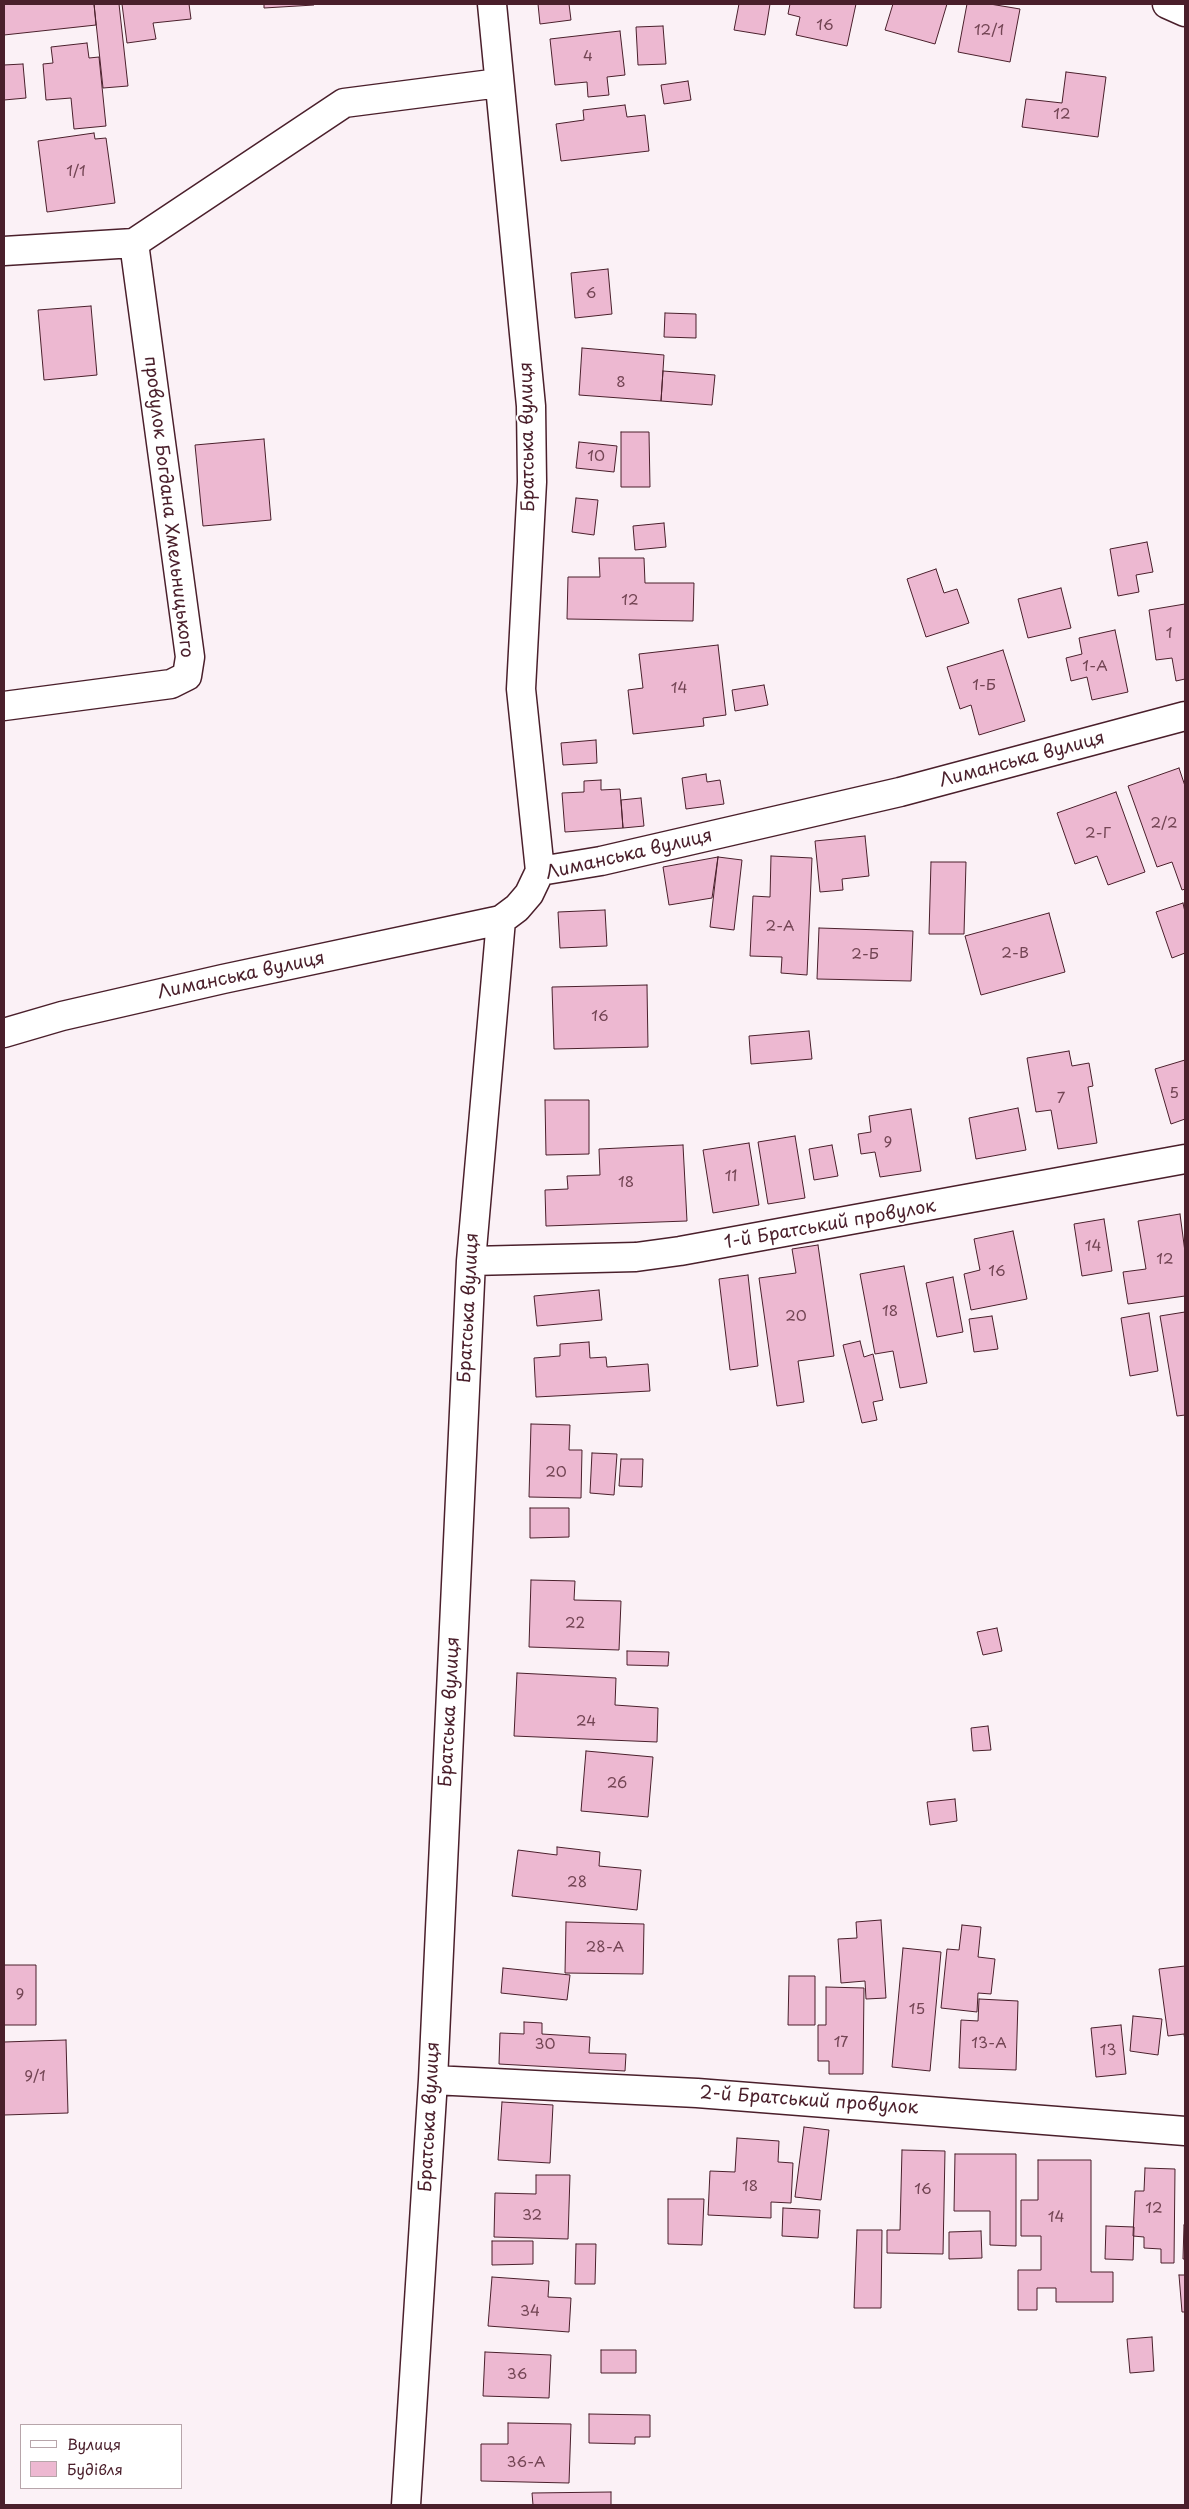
<!DOCTYPE html>
<meta charset="utf-8">
<style>
body{margin:0}
#map{position:relative;width:1189px;height:2509px;overflow:hidden;background:#fbf1f6;font-family:"Playpen Sans",sans-serif}
canvas{display:block}
.frame{position:absolute;inset:0;border:5px solid #4a1f2b;pointer-events:none}
.legend{position:absolute;left:20px;top:2424px;width:162px;height:65px;box-sizing:border-box;background:#fff;border:1px solid #b7a5aa;margin:0;padding:6px 9px;list-style:none;font-size:15px;color:#4a1f2b}
.legend li{display:flex;align-items:center;gap:10px;height:25px}
.legend b{width:25px;border:1px solid #b7a5aa}
</style>
<div id="map">
<canvas width="1189" height="2509"></canvas>
<div class="frame"></div>
<ul class="legend">
<li><b style="height:6px;background:#fff"></b>Вулиця</li>
<li><b style="height:14px;background:#edb8d1"></b>Будівля</li>
</ul>
</div>
<script>
const ctx = document.querySelector('canvas').getContext('2d');
ctx.lineJoin = 'round';
function paint(path, color) {
  ctx.fillStyle = color;
  ctx.fill(path, 'evenodd');
}
function poly(rows) {
  const path = new Path2D();
  for (const r of rows) {
    path.moveTo(r[0], r[1]);
    for (let i = 2; i < r.length; i += 2) path.lineTo(r[i], r[i + 1]);
  }
  return path;
}
function strokePath(path, color, width, dash) {
  ctx.strokeStyle = color;
  ctx.lineWidth = width;
  ctx.lineCap = dash ? 'butt' : 'round';
  ctx.setLineDash(dash || []);
  ctx.stroke(path);
}
function write(font, color, halo, rows, align = 'center') {
  ctx.font = font + ' "Playpen Sans",sans-serif';
  ctx.lineWidth = 4;
  ctx.setLineDash([]);
  ctx.textBaseline = 'middle';
  ctx.strokeStyle = halo;
  ctx.fillStyle = color;
  for (const [text, x, y, turn = 0] of rows) {
    ctx.save();
    ctx.translate(x, y);
    ctx.rotate((+turn || 0) * Math.PI / 180);
    ctx.textAlign = isNaN(turn) ? turn : align;
    if (halo) ctx.strokeText(text, 0, 0);
    ctx.fillText(text, 0, 0);
    ctx.restore();
  }
}
const building = poly([
 [4,4,94,4,96,25,4,35,4,4],
 [94,4,119,4,128,86,103,88,94,4],
 [122,4,189,4,191,19,153,23,156,39,127,43,122,4],
 [264,4,314,4,314,5,264,8,264,4],
 [538,4,569,4,571,20,540,24,538,4],
 [739,4,770,4,765,35,734,30,739,4],
 [790,4,856,4,847,46,796,35,800,17,788,14,790,4],
 [893,4,947,4,935,44,885,30,893,4],
 [967,4,990,4,1020,9,1010,62,958,52,967,4],
 [663,26,666,64,638,65,636,27,663,26],
 [620,31,625,75,607,77,609,95,588,97,587,82,555,85,550,39,620,31],
 [87,43,89,58,99,57,106,126,74,129,71,98,46,100,43,64,53,63,51,47,87,43],
 [23,64,26,98,4,100,4,65,23,64],
 [1066,72,1106,77,1098,137,1022,127,1026,99,1062,103,1066,72],
 [688,81,691,100,664,104,661,85,688,81],
 [625,105,627,117,645,115,649,151,561,161,556,124,584,120,583,110,625,105],
 [94,133,95,139,106,138,115,203,47,212,38,141,94,133],
 [608,269,612,314,575,318,571,273,608,269],
 [91,306,97,375,44,380,38,310,91,306],
 [665,313,696,314,696,338,664,337,665,313],
 [582,348,664,355,661,401,579,395,582,348],
 [663,371,715,375,712,405,661,401,663,371],
 [621,432,649,432,650,487,621,487,621,432],
 [264,439,271,520,203,526,195,445,264,439],
 [579,442,617,446,614,472,576,468,579,442],
 [576,498,598,500,594,535,572,532,576,498],
 [664,523,666,547,635,550,633,526,664,523],
 [1147,542,1153,572,1136,575,1139,592,1118,596,1110,549,1147,542],
 [599,558,644,558,645,583,694,583,693,621,567,619,568,577,600,577,599,558],
 [936,569,944,593,957,589,969,623,926,637,907,579,936,569],
 [1061,588,1071,628,1028,638,1018,599,1061,588],
 [1185,604,1185,679,1176,681,1172,658,1156,660,1149,610,1185,604],
 [1115,630,1128,692,1092,700,1087,677,1071,681,1066,658,1082,654,1079,638,1115,630],
 [718,645,726,715,703,718,704,726,633,734,628,690,643,688,639,654,718,645],
 [1003,650,1025,721,979,735,971,705,960,709,947,667,1003,650],
 [764,685,768,705,735,711,732,690,764,685],
 [596,740,597,763,563,765,561,743,596,740],
 [1179,768,1185,786,1185,889,1182,890,1172,862,1157,867,1128,786,1179,768],
 [706,774,707,782,720,780,724,804,686,809,682,778,706,774],
 [601,780,601,790,620,789,623,828,565,832,562,793,584,792,584,781,601,780],
 [1116,792,1145,872,1108,885,1097,856,1075,864,1057,813,1116,792],
 [641,798,644,826,623,828,621,800,641,798],
 [865,836,869,876,842,879,843,890,820,892,815,841,865,836],
 [771,856,812,858,807,975,781,973,782,957,750,956,753,896,770,897,771,856],
 [718,857,742,860,734,930,710,927,718,857],
 [718,857,712,898,669,905,663,867,718,857],
 [931,862,966,862,964,934,929,934,931,862],
 [1183,903,1185,912,1185,953,1172,958,1156,912,1183,903],
 [605,910,607,946,560,948,558,912,605,910],
 [1049,913,1065,972,981,995,965,936,1049,913],
 [819,928,913,931,911,981,817,979,819,928],
 [647,985,648,1047,554,1049,552,987,647,985],
 [809,1031,812,1059,751,1064,749,1036,809,1031],
 [1069,1051,1072,1066,1089,1063,1093,1086,1088,1087,1097,1143,1058,1149,1051,1110,1036,1112,1027,1058,1069,1051],
 [1185,1060,1185,1119,1171,1124,1155,1069,1185,1060],
 [545,1100,589,1100,589,1154,546,1155,545,1100],
 [1018,1108,1026,1150,976,1159,969,1118,1018,1108],
 [911,1109,921,1171,880,1177,875,1152,861,1154,858,1134,871,1132,869,1116,911,1109],
 [795,1136,805,1198,768,1204,758,1142,795,1136],
 [749,1143,759,1205,713,1213,703,1150,749,1143],
 [683,1145,687,1221,546,1226,545,1190,568,1189,567,1176,600,1175,599,1149,683,1145],
 [832,1145,838,1176,814,1180,809,1149,832,1145],
 [1180,1214,1185,1252,1185,1296,1128,1304,1123,1272,1146,1269,1138,1221,1180,1214],
 [1104,1219,1112,1271,1082,1276,1074,1224,1104,1219],
 [1013,1231,1027,1299,971,1310,964,1274,980,1270,974,1239,1013,1231],
 [818,1245,834,1356,798,1361,804,1402,777,1406,759,1278,796,1273,792,1249,818,1245],
 [904,1266,927,1383,900,1388,893,1351,875,1354,860,1274,904,1266],
 [748,1275,758,1366,730,1370,719,1279,748,1275],
 [953,1277,963,1332,937,1337,926,1283,953,1277],
 [599,1290,602,1320,537,1326,534,1296,599,1290],
 [1185,1312,1185,1415,1177,1416,1160,1316,1185,1312],
 [1149,1313,1158,1371,1130,1376,1121,1318,1149,1313],
 [992,1316,998,1349,974,1352,969,1319,992,1316],
 [860,1341,864,1357,873,1354,883,1400,873,1402,877,1420,862,1423,843,1345,860,1341],
 [589,1342,590,1358,606,1357,607,1367,648,1364,650,1391,536,1397,534,1358,560,1356,560,1344,589,1342],
 [531,1424,570,1425,569,1450,582,1450,581,1498,529,1497,531,1424],
 [592,1453,617,1454,614,1495,590,1493,592,1453],
 [621,1459,643,1459,642,1487,619,1486,621,1459],
 [530,1508,569,1508,569,1537,530,1538,530,1508],
 [531,1580,575,1581,574,1600,621,1601,619,1650,529,1647,531,1580],
 [997,1628,1002,1651,983,1655,977,1632,997,1628],
 [627,1651,669,1652,668,1666,627,1665,627,1651],
 [517,1673,616,1678,615,1705,658,1708,657,1742,514,1736,517,1673],
 [988,1726,991,1750,973,1751,971,1728,988,1726],
 [586,1751,653,1757,648,1817,581,1811,586,1751],
 [955,1799,957,1821,930,1825,927,1802,955,1799],
 [557,1847,600,1852,599,1866,641,1870,637,1910,512,1896,518,1850,557,1855,557,1847],
 [881,1920,886,1998,866,1999,865,1981,841,1983,838,1939,857,1938,856,1922,881,1920],
 [566,1922,644,1924,643,1974,565,1973,566,1922],
 [962,1925,981,1927,978,1957,995,1959,991,1994,978,1993,977,2012,941,2008,947,1949,959,1950,962,1925],
 [903,1948,941,1952,930,2071,892,2067,903,1948],
 [4,1965,36,1965,36,2025,4,2025,4,1965],
 [1185,1966,1185,2041,1184,2034,1168,2036,1159,1969,1185,1966],
 [503,1968,570,1975,567,2000,501,1993,503,1968],
 [789,1976,815,1976,815,2025,788,2025,789,1976],
 [826,1987,864,1988,863,2074,829,2074,829,2061,818,2061,818,2025,826,2025,826,1987],
 [979,1999,1018,2001,1016,2070,959,2068,961,2020,978,2021,979,1999],
 [1133,2016,1162,2019,1158,2055,1130,2051,1133,2016],
 [524,2022,542,2023,542,2034,590,2037,589,2053,626,2054,625,2071,499,2064,500,2033,524,2034,524,2022],
 [1121,2025,1126,2074,1096,2077,1091,2028,1121,2025],
 [66,2040,68,2113,4,2115,4,2042,66,2040],
 [502,2102,553,2105,550,2163,498,2160,502,2102],
 [804,2127,829,2130,821,2200,795,2197,804,2127],
 [737,2138,779,2141,778,2162,793,2163,791,2203,771,2202,771,2218,708,2215,710,2171,735,2172,737,2138],
 [902,2150,945,2151,943,2254,887,2253,887,2230,900,2230,902,2150],
 [955,2154,1016,2154,1016,2246,990,2245,990,2211,954,2211,955,2154],
 [1038,2160,1091,2160,1091,2272,1113,2272,1113,2302,1056,2302,1056,2288,1037,2288,1037,2310,1018,2310,1018,2270,1041,2270,1041,2236,1021,2236,1021,2200,1038,2200,1038,2160],
 [1145,2168,1175,2169,1174,2263,1161,2263,1161,2249,1144,2248,1144,2237,1133,2236,1135,2191,1144,2191,1145,2168],
 [536,2175,570,2175,568,2239,494,2237,495,2193,536,2194,536,2175],
 [668,2199,704,2199,702,2245,668,2244,668,2199],
 [783,2208,820,2210,818,2238,782,2236,783,2208],
 [1184,2225,1185,2225,1185,2259,1183,2259,1184,2225],
 [1106,2226,1134,2227,1133,2260,1105,2259,1106,2226],
 [857,2230,882,2230,881,2308,854,2308,857,2230],
 [981,2231,982,2258,949,2259,949,2232,981,2231],
 [492,2241,533,2241,533,2264,492,2265,492,2241],
 [576,2244,596,2244,595,2284,575,2284,576,2244],
 [1179,2275,1185,2275,1185,2312,1182,2312,1179,2275],
 [492,2277,549,2281,548,2297,571,2298,569,2332,488,2326,492,2277],
 [1152,2337,1154,2371,1130,2373,1127,2339,1152,2337],
 [601,2350,636,2350,636,2373,601,2373,601,2350],
 [485,2352,551,2355,549,2398,483,2396,485,2352],
 [589,2414,650,2415,650,2437,635,2437,635,2444,589,2443,589,2414],
 [508,2423,571,2424,569,2483,481,2481,481,2444,508,2444,508,2423],
 [611,2492,611,2505,533,2505,532,2493,611,2492]
]);
const street = poly([
 [492,4,531,406,532,482,521,689,540,871],
 [1167,4,1185,12],
 [4,251,134,243,344,103,499,83],
 [4,706,171,684,187,676,190,657,134,243],
 [4,1033,62,1016,223,979,501,920,517,908,529,894,540,871,601,861,900,792,1185,716],
 [471,1261,636,1257,680,1251,1185,1159],
 [433,2080,697,2093,1185,2131],
 [406,2505,433,2080,471,1261,501,920]
]);
const numberNames = [
 ["16",825,26],
 ["12/1",989,31],
 ["4",588,57],
 ["12",1062,115],
 ["1/1",76,172],
 ["6",591,294],
 ["8",621,383],
 ["10",596,457],
 ["12",630,601],
 ["1",1169,634],
 ["1-А",1095,667],
 ["1-Б",984,686],
 ["14",679,689],
 ["2/2",1164,824],
 ["2-Г",1098,834],
 ["2-А",780,927],
 ["2-В",1015,954],
 ["2-Б",865,955],
 ["16",600,1017],
 ["5",1174,1094],
 ["7",1061,1099],
 ["9",888,1143],
 ["11",731,1177],
 ["18",626,1183],
 ["14",1093,1247],
 ["12",1165,1260],
 ["16",997,1272],
 ["18",890,1312],
 ["20",796,1317],
 ["20",556,1473],
 ["22",575,1624],
 ["24",586,1722],
 ["26",617,1784],
 ["28",577,1883],
 ["28-А",605,1948],
 ["9",20,1995],
 ["15",917,2010],
 ["17",841,2043],
 ["13-А",989,2044],
 ["30",545,2045],
 ["13",1108,2051],
 ["9/1",35,2077],
 ["18",750,2187],
 ["16",923,2190],
 ["12",1154,2209],
 ["32",532,2216],
 ["14",1056,2218],
 ["34",530,2312],
 ["36",517,2375],
 ["36-А",526,2463]
];
const streetNames = [
 ["Братська вулиця",528,437,-91],
 ["провулок Богдана Хмельницького",168,507,83],
 ["Лиманська вулиця",1022,760,-15],
 ["Лиманська вулиця",629,855,-13],
 ["Лиманська вулиця",241,976,-12],
 ["1-й Братський провулок",830,1225,-10],
 ["Братська вулиця",469,1308,-87],
 ["Братська вулиця",450,1712,-87],
 ["2-й Братський провулок",809,2101,4],
 ["Братська вулиця",430,2117,-87]
];
paint(building, '#edb8d1');
strokePath(building, '#4a1f2b', 1);
strokePath(street, '#4a1f2b', 31);
strokePath(street, '#fff', 28);
write('15px', '#734554', null, numberNames);
write('18px', '#4a1f2b', '#fff', streetNames);
</script>
